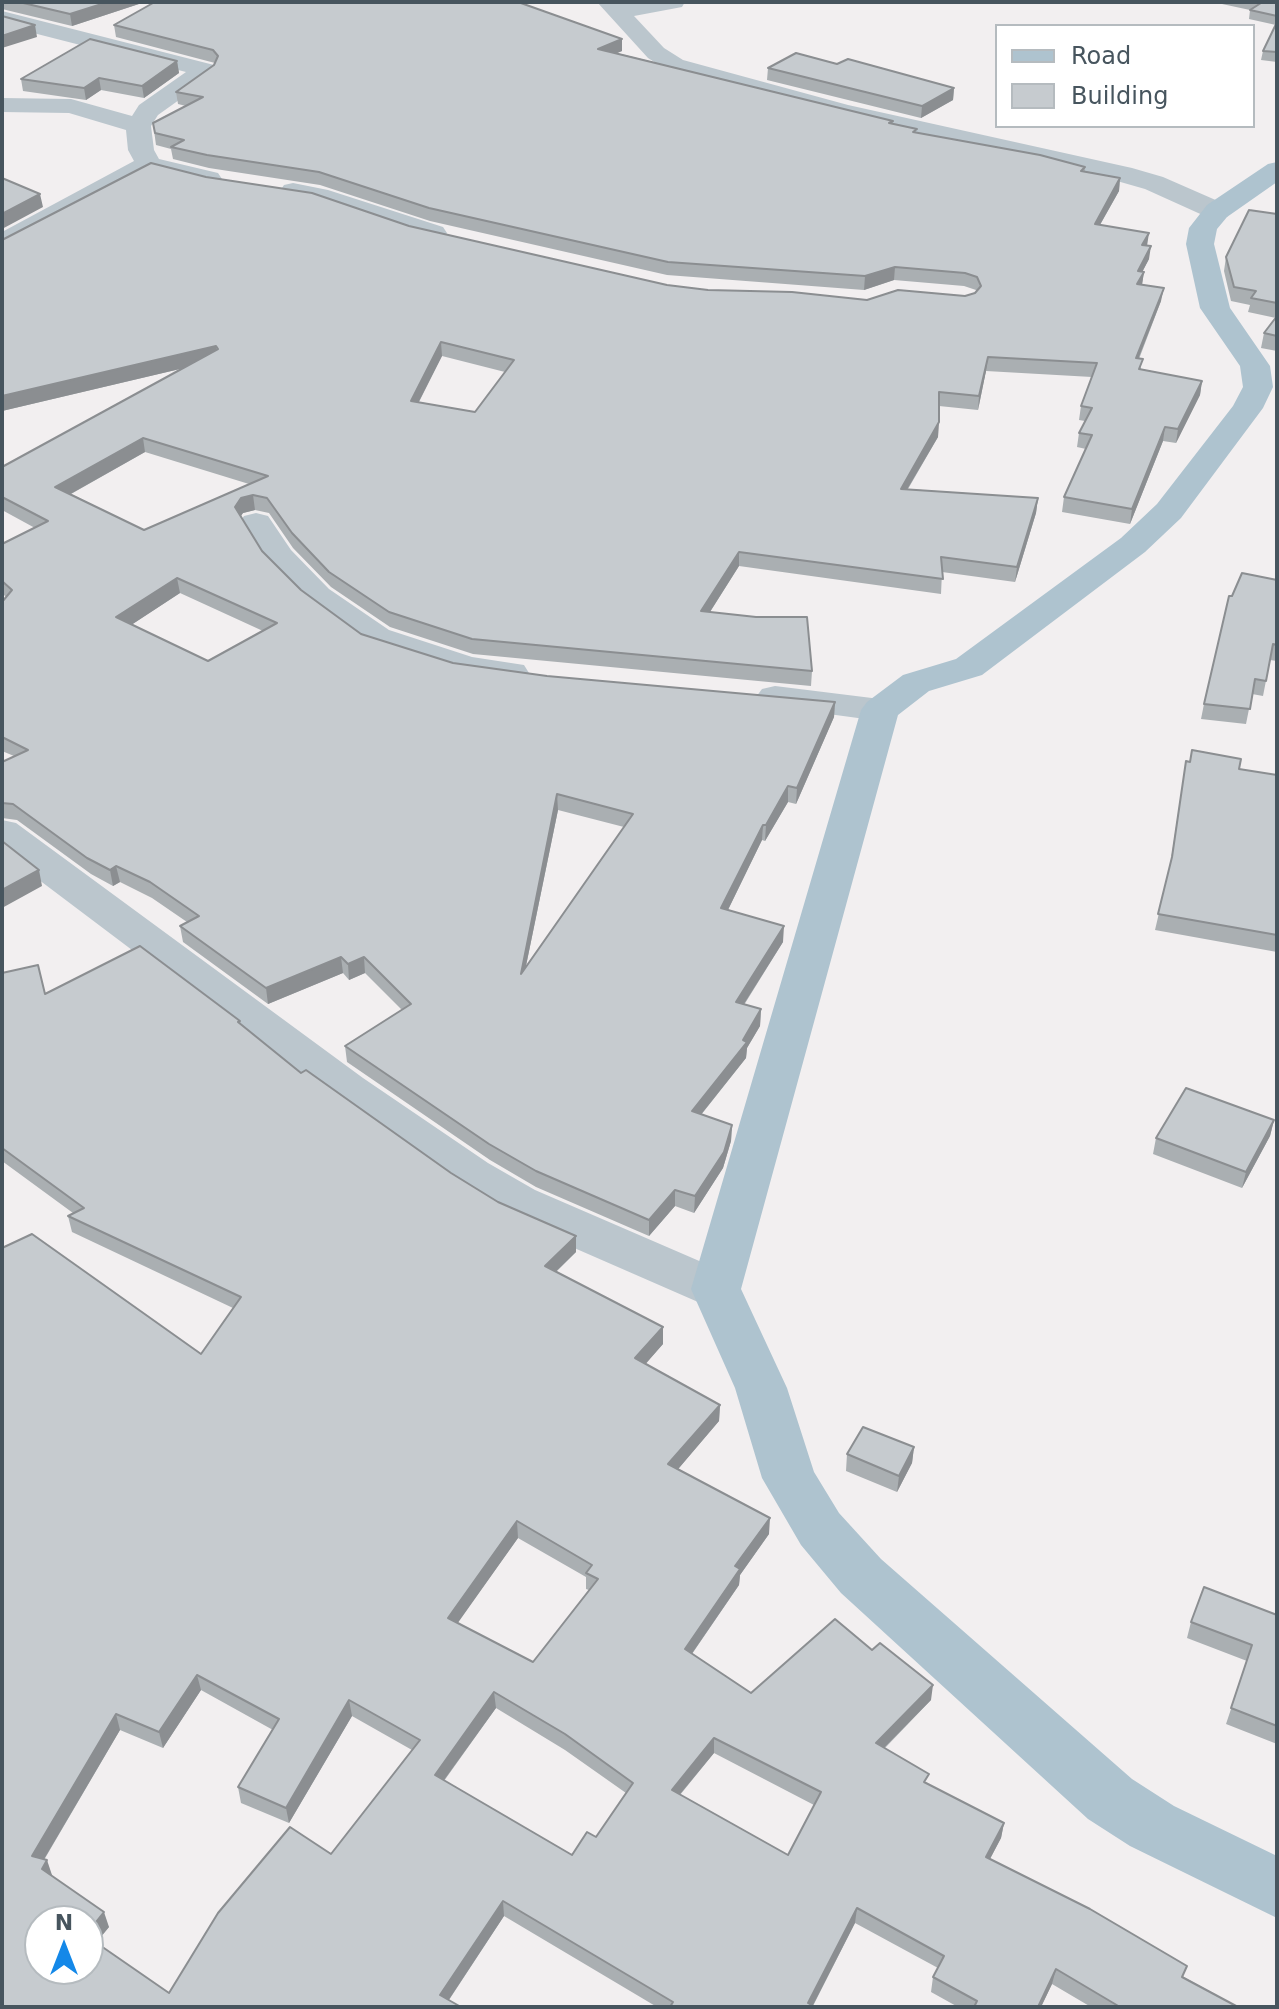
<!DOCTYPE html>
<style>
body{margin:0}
#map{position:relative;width:1279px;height:2009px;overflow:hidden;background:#f2eff0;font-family:"DejaVu Sans",sans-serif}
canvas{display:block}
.frame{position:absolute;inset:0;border:4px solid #47555e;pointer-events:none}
.legend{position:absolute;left:995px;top:24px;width:260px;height:104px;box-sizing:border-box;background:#fff;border:2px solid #b5bbbf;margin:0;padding:10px 14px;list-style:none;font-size:24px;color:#47555e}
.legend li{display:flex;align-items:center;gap:16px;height:40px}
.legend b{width:40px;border:2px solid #b5bbbf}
.north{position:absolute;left:24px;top:1905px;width:80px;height:80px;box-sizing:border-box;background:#fff;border:2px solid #b5bbbf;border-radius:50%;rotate:0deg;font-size:22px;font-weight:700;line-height:32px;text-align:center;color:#47555e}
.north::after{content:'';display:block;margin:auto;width:28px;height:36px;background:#1488e8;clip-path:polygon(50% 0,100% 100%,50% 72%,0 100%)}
</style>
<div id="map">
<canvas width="1279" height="2009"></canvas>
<div class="frame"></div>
<ul class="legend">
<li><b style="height:10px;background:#aec3cf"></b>Road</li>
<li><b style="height:22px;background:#c6cbcf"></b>Building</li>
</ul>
<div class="north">N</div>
</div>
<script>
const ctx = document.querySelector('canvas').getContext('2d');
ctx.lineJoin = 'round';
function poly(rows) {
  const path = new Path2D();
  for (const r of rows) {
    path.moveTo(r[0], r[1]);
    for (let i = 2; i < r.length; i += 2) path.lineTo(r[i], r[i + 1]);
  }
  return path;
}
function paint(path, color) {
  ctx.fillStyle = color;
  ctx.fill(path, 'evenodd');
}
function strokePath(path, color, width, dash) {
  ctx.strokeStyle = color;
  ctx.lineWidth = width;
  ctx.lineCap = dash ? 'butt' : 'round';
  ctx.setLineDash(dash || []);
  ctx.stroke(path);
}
const minor = poly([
 [597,2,623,4,685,2,682,7,634,16,664,48,683,60,848,105,1132,168,1163,177,1227,205,1231,211,1227,217,1207,217,1145,189,1117,181,844,120,667,70,648,58,597,2],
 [2,11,214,65,217,70,214,75,158,115,151,126,154,150,159,159,218,173,222,179,218,185,209,187,152,173,2,251,2,232,134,161,128,150,126,130,69,113,2,112,2,98,71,99,132,116,139,105,186,72,2,25,2,11],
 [293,183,328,190,443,227,447,233,443,239,433,241,313,203,284,197,280,191,284,185,293,183],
 [256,513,268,516,291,550,329,589,389,630,472,657,524,665,529,673,524,681,511,684,467,678,363,646,305,603,266,564,239,523,244,516,256,513],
 [775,686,880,699,893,702,899,710,893,718,880,721,762,705,756,697,762,689,775,686],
 [2,820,16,823,363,1078,488,1163,535,1190,734,1276,741,1289,734,1302,716,1308,698,1302,501,1216,454,1187,331,1100,2,852,2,820]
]);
const major = poly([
 [1277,162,1277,182,1227,217,1217,229,1214,244,1230,308,1270,366,1273,387,1263,408,1181,518,1145,552,982,675,929,691,898,715,741,1289,787,1388,814,1472,839,1513,881,1559,1132,1779,1174,1806,1277,1856,1277,1918,1130,1846,1088,1819,841,1593,801,1545,762,1478,735,1388,691,1289,861,710,867,702,903,675,956,659,1121,538,1157,504,1233,406,1243,387,1240,366,1200,308,1186,244,1189,228,1207,205,1268,164,1277,162]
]);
const wall = poly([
 [2,2,145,2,72,26,2,9],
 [149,2,518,2,622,51,617,53,893,121,892,124,917,133,1085,167,1085,171,1120,178,1119,191,1100,225,1147,245,1149,259,1142,272,1144,272,1142,284,1161,301,1139,359,1141,369,1202,381,1200,395,1176,443,1163,441,1130,524,1062,512,1064,497,1086,449,1077,447,1079,433,1085,421,1079,420,1081,406,1092,377,986,371,978,410,939,406,938,437,908,489,1038,498,1036,513,1015,582,942,572,941,594,739,566,710,612,812,671,811,686,473,654,390,627,331,587,293,548,269,513,255,510,243,513,241,516,262,551,301,590,361,634,453,663,547,676,835,702,834,717,796,804,788,802,765,841,762,840,728,910,783,942,744,1005,761,1009,760,1026,747,1048,746,1058,701,1115,732,1125,731,1141,723,1168,694,1213,675,1206,649,1236,536,1187,490,1160,347,1062,345,1046,402,1010,365,973,349,980,343,973,268,1004,183,942,180,926,187,922,152,898,120,882,113,886,91,874,17,820,2,818,2,762,14,756,2,751,2,602,6,597,2,593,2,544,35,528,2,510,2,467,184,368,2,411,409,226,667,285,708,290,867,300,965,296,976,292,976,290,964,286,894,280,864,290,667,275,430,221,320,185,209,168,173,159,171,149,156,145,153,123,186,106,178,104,176,92,214,65,215,63,116,37,114,25,150,5],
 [442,356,505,372,475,412,419,402],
 [145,452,249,484,144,530,71,494],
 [180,593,263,631,208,661,131,625],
 [558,810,624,827,526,966],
 [1222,2,1277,2,1277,62,1261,60,1263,51,1276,25,1249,19,1250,10,1222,4],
 [177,61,179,73,144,98,101,90,86,100,23,91,21,79],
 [837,64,954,88,953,100,921,118,767,80,768,68],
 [1277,214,1277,351,1261,348,1264,333,1276,318,1248,312,1250,305,1231,301,1224,271,1226,257],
 [1277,580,1277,661,1270,660,1263,696,1252,694,1246,724,1201,719,1204,704],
 [1186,761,1277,775,1277,952,1155,930,1170,866],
 [2,973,45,994,240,1021,241,1025,301,1073,451,1173,498,1202,576,1236,576,1252,556,1272,663,1327,663,1344,645,1364,720,1405,719,1421,678,1469,769,1534,740,1575,739,1585,692,1654,751,1693,931,1700,885,1748,927,1784,1004,1823,1001,1838,990,1859,1184,1977,1238,2007,1091,2007,1052,1984,1041,2007,958,2007,931,1992,933,1977,938,1968,855,1923,813,2006,816,2007,657,2007,504,1916,449,2000,2,2007,2,1248,201,1354,233,1308,72,1232,68,1216,73,1213,2,1161],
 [518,1538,586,1577,586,1589,589,1590,533,1662,457,1623],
 [201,1690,273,1730,238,1787,241,1803,289,1823,352,1716,412,1750,331,1854,169,1993,96,1943,109,1927,52,1876,44,1860,120,1730,163,1748],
 [496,1708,565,1750,626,1793,596,1837,572,1855,444,1781],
 [714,1753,814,1805,788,1855,680,1795],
 [1274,1120,1270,1136,1242,1188,1153,1154,1156,1138],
 [914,1447,912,1463,897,1492,846,1471,847,1454],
 [1277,1615,1277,1744,1226,1724,1247,1661,1187,1638,1191,1622]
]);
const shadedWall = poly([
 [108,2,145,2,72,26,70,14],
 [35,25,37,37,2,48,2,36],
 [622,39,622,51,598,61,598,49],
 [177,61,179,73,144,98,142,86],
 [99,78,101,90,86,100,84,88],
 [954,88,953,100,921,118,922,106],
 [1120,178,1119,191,1093,237,1095,224],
 [40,194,43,207,2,229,2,214],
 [1149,233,1147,246,1142,245],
 [1151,246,1149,259,1136,284,1138,271],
 [895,267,894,280,864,290,865,276],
 [1144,272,1142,285,1137,284],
 [1164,288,1161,301,1133,372,1136,358],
 [441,342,442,356,412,415,411,401],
 [216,346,218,360,2,411,2,396],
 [988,357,986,371,978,410,979,396],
 [1202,381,1200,395,1176,443,1178,429],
 [939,422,938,437,899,503,901,489],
 [1165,427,1163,441,1130,524,1132,509],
 [143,438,145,452,58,501,55,487],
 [253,495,255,510,243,513,237,521,235,507,241,498],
 [1038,498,1036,513,1015,582,1017,567],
 [739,552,739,566,701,626,701,611],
 [177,578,180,593,119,633,116,617],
 [835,702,834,717,796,804,797,788],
 [788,786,788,802,765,841,766,825],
 [557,794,558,810,521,990,521,974],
 [763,825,762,840,721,924,721,908],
 [116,866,120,882,113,886,110,870],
 [39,870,42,886,2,908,2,890],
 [784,926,783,942,735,1018,736,1002],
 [341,957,343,973,268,1004,266,988],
 [364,957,365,973,349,980,348,964],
 [761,1009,760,1026,747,1048,746,1058,691,1127,692,1111,743,1040],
 [1274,1120,1270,1136,1242,1188,1246,1172],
 [732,1125,731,1141,723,1168,694,1213,695,1196],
 [675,1190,675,1206,649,1236,649,1220],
 [576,1236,576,1252,545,1282,545,1266],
 [663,1327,663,1344,636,1375,635,1358],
 [720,1405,719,1421,668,1481,668,1464],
 [914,1447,912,1463,897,1492,899,1476],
 [770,1518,769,1534,740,1575,739,1585,684,1665,685,1649,735,1566],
 [517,1521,518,1538,450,1634,448,1618],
 [197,1675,201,1690,163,1748,159,1732],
 [933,1685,931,1700,874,1758,876,1743],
 [494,1692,496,1708,436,1791,435,1775],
 [349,1700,352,1716,289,1823,286,1808],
 [116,1714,120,1730,37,1871,32,1856],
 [714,1738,714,1753,671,1805,672,1790],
 [1004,1823,1001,1838,983,1872,986,1857],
 [47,1860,52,1875,47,1884,42,1869],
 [503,1901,504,1916,444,2007,440,1995],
 [857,1908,855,1923,812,2007,808,2003],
 [104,1912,109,1927,90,1950,88,1944,88,1932],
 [1056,1969,1052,1984,1041,2007,1038,2007]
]);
const building = poly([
 [19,2,108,2,70,14,19,2],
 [152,2,518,2,622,39,598,49,893,121,889,123,917,129,913,132,1040,155,1085,167,1081,171,1120,178,1095,224,1149,233,1142,245,1151,246,1138,271,1144,272,1137,284,1164,288,1136,358,1143,359,1139,369,1202,381,1178,429,1165,427,1132,509,1064,497,1092,435,1079,433,1092,408,1081,406,1097,363,988,357,979,396,939,392,939,422,901,489,1038,498,1017,567,941,557,943,579,739,552,701,611,756,617,807,617,812,671,472,639,389,612,329,572,292,533,267,498,253,495,241,498,235,507,262,551,301,590,361,634,453,663,547,676,835,702,797,788,788,786,766,825,763,825,721,908,784,926,736,1002,761,1009,743,1040,747,1042,692,1111,732,1125,724,1152,695,1196,675,1190,649,1220,536,1171,489,1144,345,1046,411,1004,364,957,348,964,341,957,266,988,180,926,199,916,150,882,116,866,110,870,87,858,13,804,2,803,2,762,28,750,2,737,2,602,12,590,2,581,2,544,48,521,2,497,2,467,218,349,216,346,2,396,2,240,151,163,206,177,312,193,409,226,667,285,708,290,792,292,867,300,898,290,965,296,975,293,981,286,977,277,965,273,895,267,865,276,668,262,429,208,319,172,207,155,171,147,184,140,155,133,153,123,203,97,176,92,214,65,218,56,213,50,114,25,153,3,152,2],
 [441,342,514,360,475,412,411,401,441,342],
 [143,438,268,476,144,530,55,487,143,438],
 [177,578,277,623,208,661,116,617,177,578],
 [557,794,633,814,521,974,557,794],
 [1256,2,1277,2,1277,16,1250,10,1261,3,1256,2],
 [2,16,35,25,2,36,2,16],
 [1277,22,1277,52,1263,51,1277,22],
 [90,39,177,61,142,86,99,78,84,88,21,79,90,39],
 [796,53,837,64,848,59,954,88,922,106,768,68,796,53],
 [2,178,40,194,2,214,2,178],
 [1249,210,1277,214,1277,303,1251,298,1256,291,1234,287,1226,257,1249,210],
 [1277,316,1277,336,1264,333,1277,316],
 [1242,573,1277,580,1277,645,1273,644,1266,681,1255,679,1250,709,1204,704,1229,596,1232,596,1242,573],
 [1192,750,1241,759,1239,769,1277,775,1277,935,1158,914,1172,857,1186,761,1190,762,1192,750],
 [2,841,39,870,2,890,2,841],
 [140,946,240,1021,238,1022,301,1073,306,1070,451,1173,498,1202,576,1236,545,1266,663,1327,635,1358,720,1405,668,1464,770,1518,735,1566,740,1569,685,1649,751,1693,835,1619,872,1650,880,1643,933,1685,876,1743,929,1774,924,1782,1004,1823,986,1857,1090,1909,1187,1966,1182,1977,1238,2007,1120,2007,1056,1969,1038,2007,974,2007,977,2001,933,1977,944,1956,857,1908,808,2003,815,2007,670,2007,673,2002,503,1901,440,1995,461,2007,2,2007,2,1248,32,1234,201,1354,241,1297,68,1216,84,1208,2,1148,2,973,38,965,45,994,140,946],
 [517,1521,592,1565,586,1573,598,1579,533,1662,448,1618,517,1521],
 [197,1675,279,1719,238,1787,286,1808,349,1700,420,1740,331,1854,290,1827,218,1913,169,1993,88,1937,88,1969,40,1969,40,1921,88,1921,88,1932,104,1912,42,1869,47,1860,32,1856,116,1714,159,1732,197,1675],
 [494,1692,565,1734,633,1783,596,1837,587,1832,572,1855,435,1775,494,1692],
 [714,1738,821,1792,788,1855,672,1790,714,1738],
 [1186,1088,1274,1120,1246,1172,1156,1138,1186,1088],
 [863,1427,914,1447,899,1476,847,1454,863,1427],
 [1204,1587,1277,1615,1277,1726,1231,1708,1252,1645,1191,1622,1204,1587]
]);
paint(minor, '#bbc6cd');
paint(major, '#aec3cf');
paint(wall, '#aaafb2');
paint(shadedWall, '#8b8e91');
paint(building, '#c6cbcf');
strokePath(building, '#8b8e91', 2);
</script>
